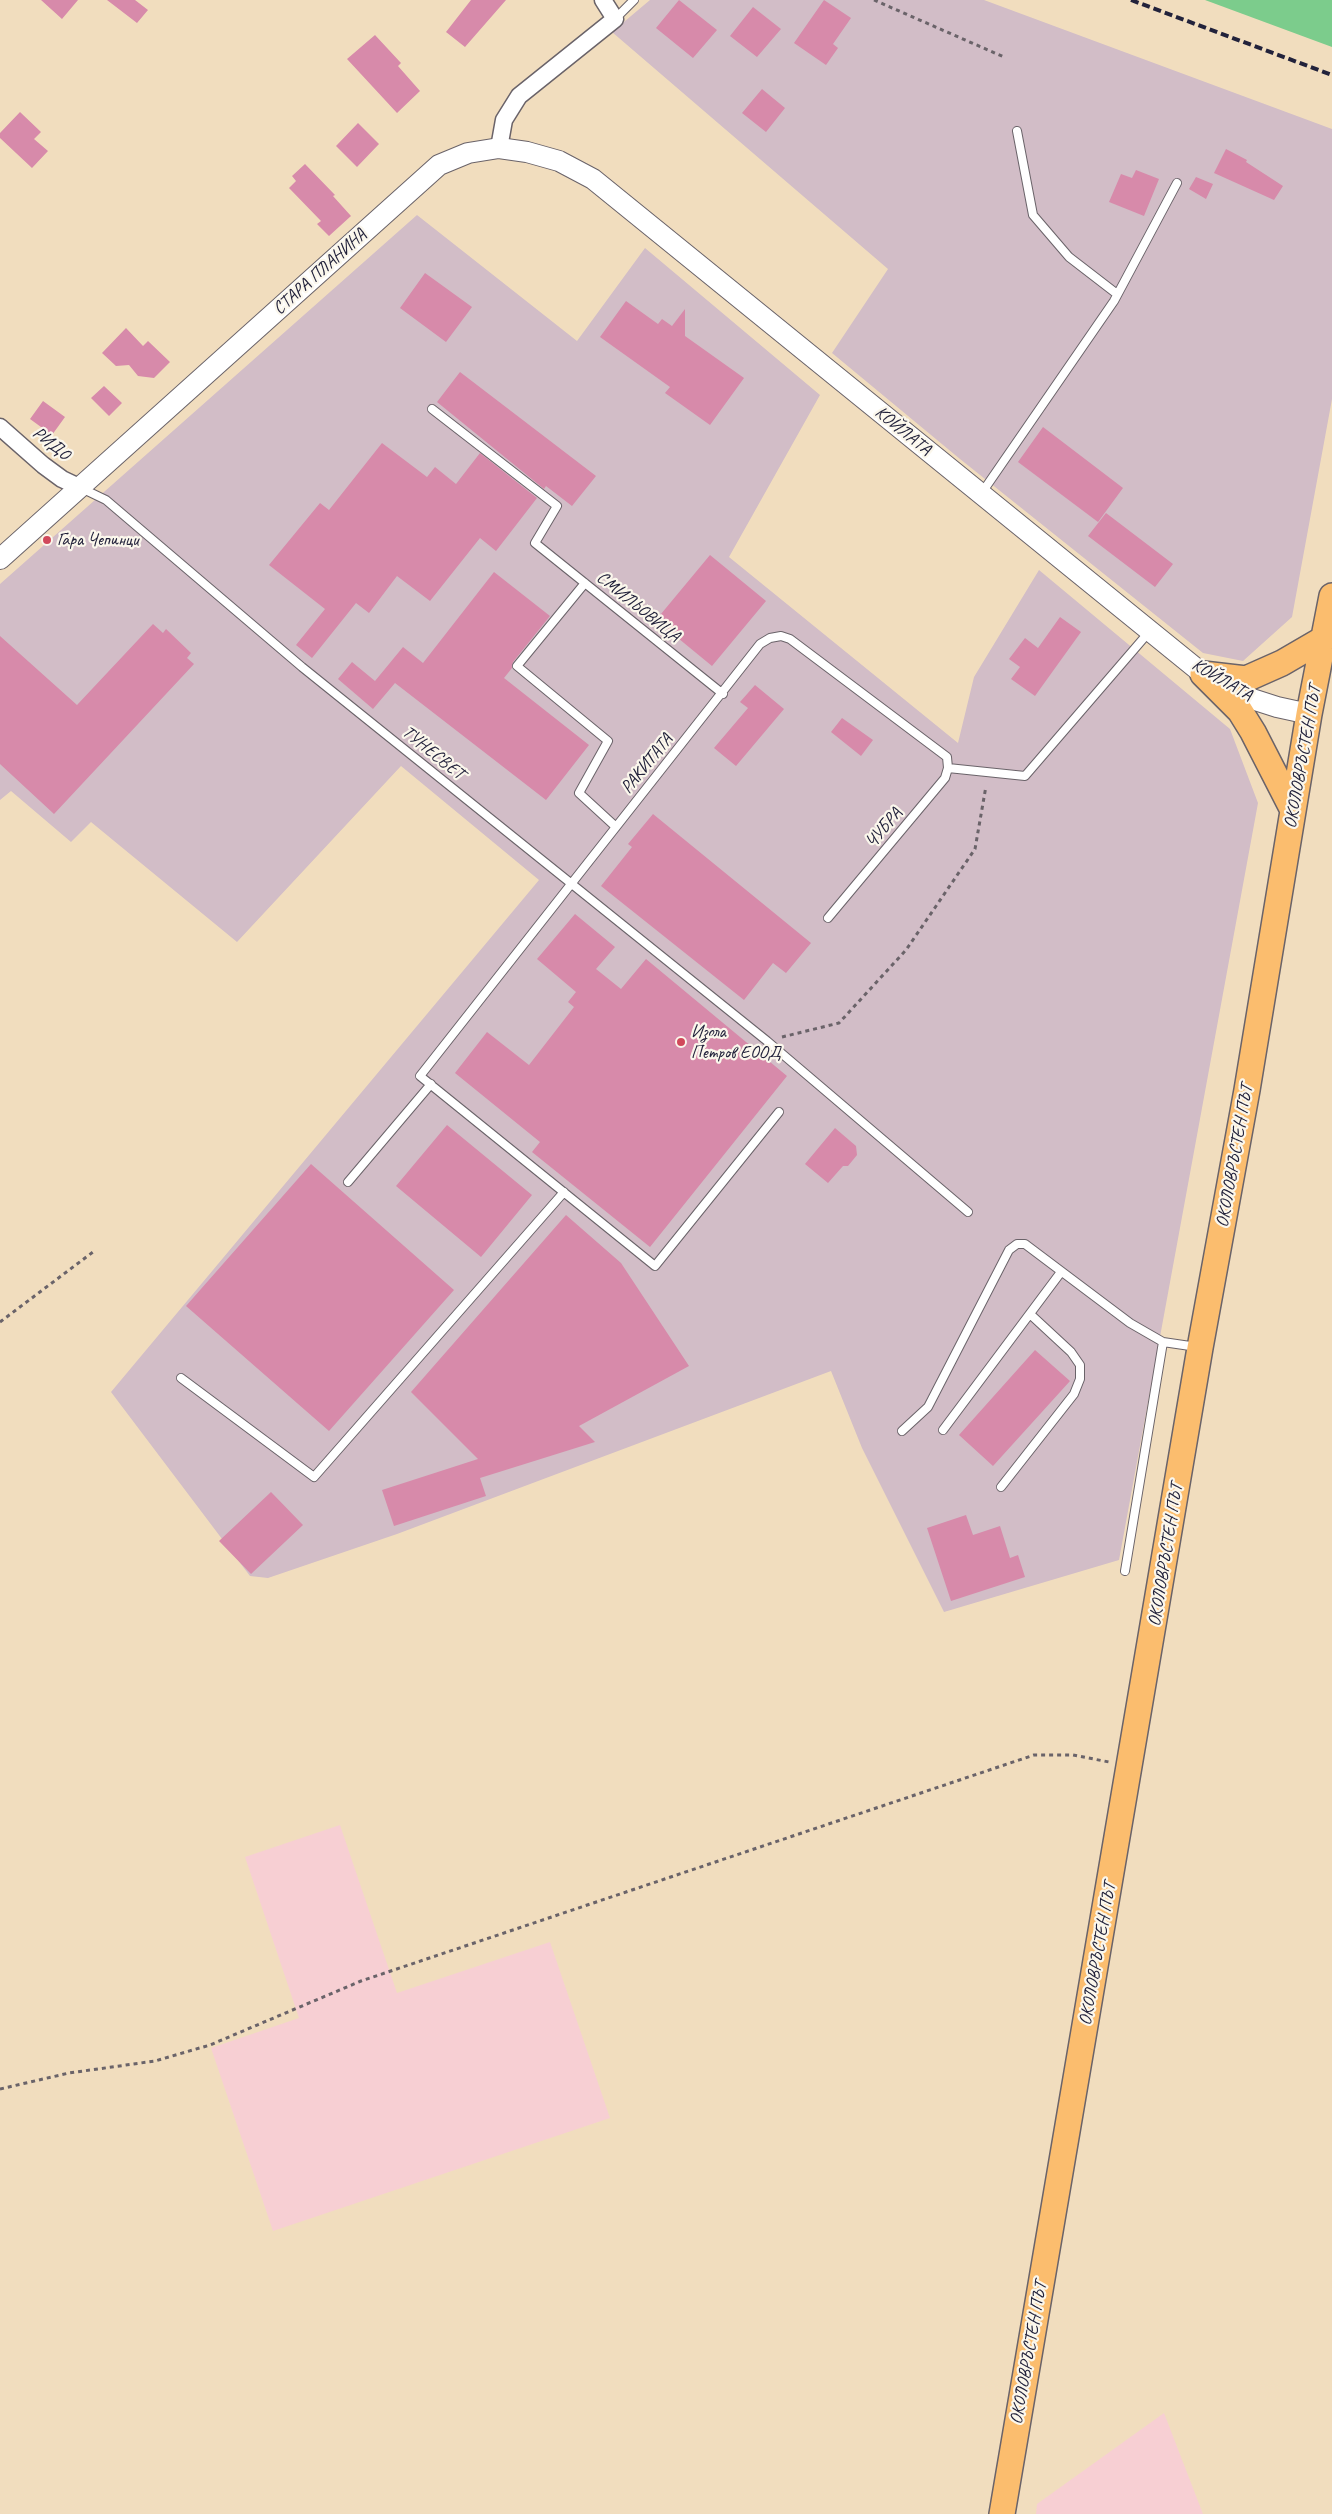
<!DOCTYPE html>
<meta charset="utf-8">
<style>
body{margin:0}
canvas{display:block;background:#f1ddbe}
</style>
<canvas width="1332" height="2514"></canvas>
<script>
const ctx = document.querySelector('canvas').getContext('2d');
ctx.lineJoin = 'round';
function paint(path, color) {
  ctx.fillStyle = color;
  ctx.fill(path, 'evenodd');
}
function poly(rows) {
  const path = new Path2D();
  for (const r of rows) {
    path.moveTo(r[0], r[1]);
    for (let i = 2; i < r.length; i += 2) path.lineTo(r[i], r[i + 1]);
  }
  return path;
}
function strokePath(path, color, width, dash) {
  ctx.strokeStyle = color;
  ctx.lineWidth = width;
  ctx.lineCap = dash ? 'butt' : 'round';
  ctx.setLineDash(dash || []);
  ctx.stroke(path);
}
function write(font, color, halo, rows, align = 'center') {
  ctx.font = font + ' Caveat,sans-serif';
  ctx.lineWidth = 4.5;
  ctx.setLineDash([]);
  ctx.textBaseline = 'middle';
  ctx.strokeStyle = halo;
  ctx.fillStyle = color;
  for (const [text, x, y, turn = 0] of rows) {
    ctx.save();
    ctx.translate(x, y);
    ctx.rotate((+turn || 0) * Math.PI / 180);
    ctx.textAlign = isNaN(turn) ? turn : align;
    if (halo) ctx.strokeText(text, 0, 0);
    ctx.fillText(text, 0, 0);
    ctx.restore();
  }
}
const built = poly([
 [340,1825,397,1993,550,1942,610,2118,273,2231,211,2048,299,2018,245,1857],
 [1164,2413,1203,2514,1036,2514,1037,2504]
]);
const industrial = poly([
 [650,0,984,0,1332,129,1332,399,1292,617,1243,661,1203,653,960,459,832,353,888,269,612,32],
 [417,215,577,341,645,248,820,395,729,557,958,743,974,677,1039,570,1230,729,1258,803,1119,1560,944,1612,862,1448,831,1371,397,1534,268,1578,250,1576,111,1392,539,880,401,766,237,942,91,822,71,842,11,791,0,800,0,584]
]);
const green = poly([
 [1205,0,1332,0,1332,47]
]);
const building = poly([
 [41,0,78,0,62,19],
 [107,0,135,0,148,10,137,23],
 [471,0,506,0,465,47,446,32],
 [679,0,717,30,693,58,656,28],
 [824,0,851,18,833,44,838,48,826,65,794,43],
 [753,7,781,29,757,57,730,36],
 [375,35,401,63,398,66,420,91,397,113,347,59],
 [762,89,785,108,766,132,742,113],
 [20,112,41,132,34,139,48,151,32,168,0,138,0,133],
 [358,123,379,144,357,167,336,146],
 [1226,149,1247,160,1246,162,1283,186,1274,200,1214,173],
 [305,164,335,195,333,196,351,216,329,236,317,224,321,221,289,188,296,181,292,176],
 [1136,170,1159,179,1144,216,1109,202,1121,174,1132,178],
 [1196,177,1213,184,1206,199,1189,189],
 [425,273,472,307,446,342,400,308],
 [626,301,658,324,662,319,672,326,685,309,685,336,744,378,710,425,665,393,670,387,600,337],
 [126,328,143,346,148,341,170,362,154,378,138,376,129,365,116,366,102,353],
 [460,372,596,476,572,506,546,486,544,489,437,402],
 [104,386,122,403,109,416,91,398],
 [43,401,65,417,52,435,30,419],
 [1043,427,1123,488,1098,522,1018,462],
 [382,443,427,477,435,467,456,484,480,453,537,498,496,551,480,538,430,601,397,576,369,613,356,603,312,658,296,645,325,609,269,565,320,503,329,510],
 [1106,513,1173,564,1155,587,1088,536],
 [710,555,766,601,712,666,656,620],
 [494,572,550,616,513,662,512,668,504,678,589,745,546,800,395,683,373,709,338,679,352,662,375,681,403,647,423,663],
 [1060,617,1081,632,1035,696,1011,679,1020,667,1009,659,1025,638,1038,648],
 [153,624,163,633,166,629,191,653,187,658,194,664,54,814,0,764,0,636,77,705],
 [755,685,784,709,736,766,714,748,748,708,740,702],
 [842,718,873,740,861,756,831,732],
 [653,814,811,943,786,973,773,963,744,1000,601,886,632,847,628,844],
 [575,914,615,947,596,969,621,989,646,959,787,1076,650,1247,532,1152,540,1142,455,1073,487,1032,529,1065,574,1007,568,1002,576,992,537,959],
 [447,1125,532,1195,481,1257,396,1186],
 [835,1128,856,1146,857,1155,848,1166,843,1166,828,1183,805,1164],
 [311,1164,454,1290,329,1431,186,1306],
 [566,1215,621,1263,689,1366,579,1426,595,1442,480,1478,486,1496,394,1526,382,1490,478,1459,411,1392],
 [1035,1350,1070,1381,993,1466,959,1435],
 [271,1492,303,1525,251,1574,219,1541],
 [966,1515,973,1535,1000,1526,1010,1558,1018,1555,1025,1577,951,1601,927,1528]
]);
const path = poly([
 [874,0,1004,57],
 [782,1037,839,1023,906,950,975,849,986,786],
 [0,1322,93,1252],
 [0,2089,69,2073,155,2061,210,2045,361,1981,1034,1755,1073,1755,1109,1762]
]);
const service = poly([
 [615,19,634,0],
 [1017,131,1033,215,1069,257,1117,294],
 [432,409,557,506,535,543,723,694],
 [81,488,106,500,302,667,767,1041,968,1212],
 [981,494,1114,301,1177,183],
 [585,583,517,666,608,741,579,793,616,827],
 [948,768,1025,776,1149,632],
 [779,1112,655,1266,420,1076,760,644,770,638,781,636,790,639,947,757,948,768,945,778,828,918],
 [348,1182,431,1084],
 [181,1378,314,1477,564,1192],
 [943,1430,1061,1272],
 [902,1431,928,1407,1009,1250,1017,1244,1025,1244,1130,1323,1163,1342,1197,1347],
 [1001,1487,1074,1394,1080,1379,1080,1365,1071,1352,1030,1314],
 [1125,1571,1163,1342]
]);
const minor = poly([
 [499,148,504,120,519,96,615,19,603,0],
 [0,427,43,465,62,479,81,488]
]);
const tertiary = poly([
 [0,559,439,165,468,153,499,148,527,152,559,161,593,179,1203,674,1249,698,1277,707,1309,714]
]);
const primary = poly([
 [1203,674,1240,711,1253,732,1293,810],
 [1203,674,1246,679,1282,663,1325,638],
 [1002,2514,1200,1348,1247,1090,1309,714,1332,596]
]);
const rail = poly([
 [1131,0,1332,75]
]);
const markers = [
 [47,540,5,"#d1495b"],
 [681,1042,5,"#d1495b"]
];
const streetNames = [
 ["СТАРА ПЛАНИНА",320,272,-42],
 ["КОЙЛАТА",903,431,39],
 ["РИДО",51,444,39],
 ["СМИЛЬОВИЦА",638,607,39],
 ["КОЙЛАТА",1222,680,30],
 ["ТУНЕСВЕТ",433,753,39],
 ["ОКОЛОВРЪСТЕН ПЪТ",1303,757,-80],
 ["РАКИТАТА",647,764,-51],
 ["ЧУБРА",884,828,-50],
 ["ОКОЛОВРЪСТЕН ПЪТ",1235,1156,-80],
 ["ОКОЛОВРЪСТЕН ПЪТ",1166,1555,-81],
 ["ОКОЛОВРЪСТЕН ПЪТ",1098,1954,-80],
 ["ОКОЛОВРЪСТЕН ПЪТ",1029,2353,-80]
];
const poiNames = [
 ["Гара Чепинци",57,540],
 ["Изола",691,1032],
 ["Петров ЕООД",691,1053]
];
paint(built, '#f7cfd3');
paint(industrial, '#d2bdc7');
paint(green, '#7ccc8c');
paint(building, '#d78aaa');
strokePath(service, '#6a6369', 10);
strokePath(minor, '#6a6369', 19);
strokePath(tertiary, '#6a6369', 22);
strokePath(primary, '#6a6369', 28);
strokePath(path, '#6a6369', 3, [4, 4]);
strokePath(service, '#fff', 8);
strokePath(minor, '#fff', 16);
strokePath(tertiary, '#fff', 20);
strokePath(primary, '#fbbd6e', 25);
strokePath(rail, '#22223b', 4, [8, 4]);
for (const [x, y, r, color] of markers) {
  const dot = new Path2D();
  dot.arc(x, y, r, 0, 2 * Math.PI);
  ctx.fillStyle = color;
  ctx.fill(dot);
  strokePath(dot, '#fbf7ec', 2);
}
write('18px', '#22223b', '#fbf7ec', streetNames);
write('18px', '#22223b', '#fbf7ec', poiNames, 'left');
</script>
